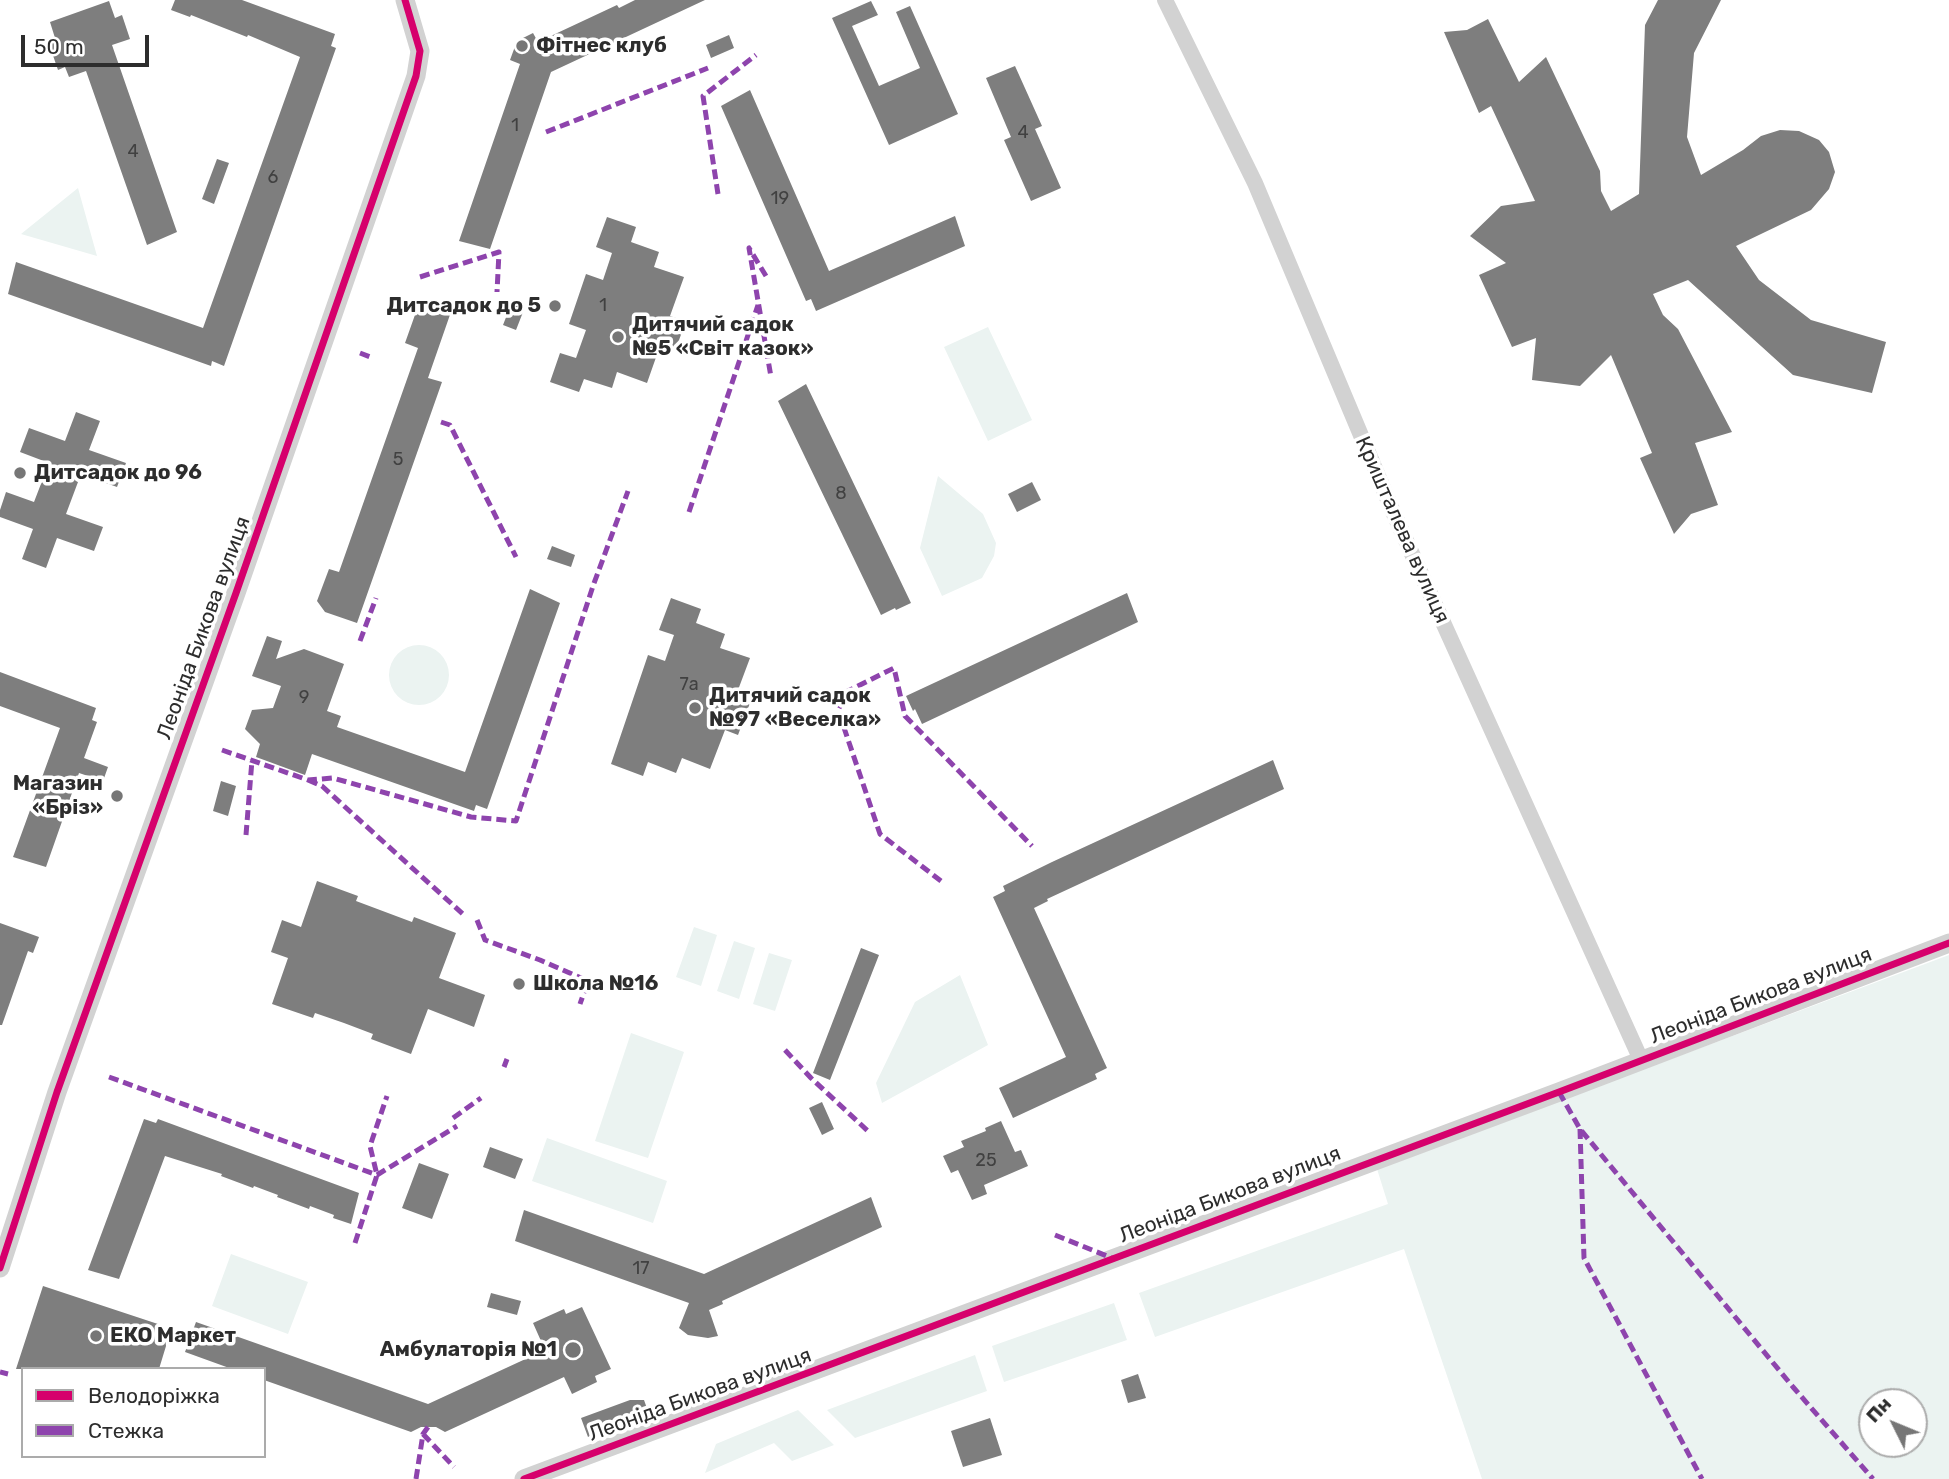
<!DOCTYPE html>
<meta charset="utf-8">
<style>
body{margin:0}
#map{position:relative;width:1949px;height:1479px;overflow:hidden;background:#fff;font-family:Rubik,sans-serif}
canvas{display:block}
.legend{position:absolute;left:21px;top:1367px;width:245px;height:91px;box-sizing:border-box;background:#fff;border:2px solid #ababab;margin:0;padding:9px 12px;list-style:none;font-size:21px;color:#2d2d2d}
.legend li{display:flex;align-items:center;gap:14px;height:35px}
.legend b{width:35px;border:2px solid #ababab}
.north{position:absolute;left:1858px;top:1388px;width:70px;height:70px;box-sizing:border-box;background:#fff;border:2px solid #ababab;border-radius:50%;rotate:313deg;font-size:19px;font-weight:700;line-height:28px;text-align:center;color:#2d2d2d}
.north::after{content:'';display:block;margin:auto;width:24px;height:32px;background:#767676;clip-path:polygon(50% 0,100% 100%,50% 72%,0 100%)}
.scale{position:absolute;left:21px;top:35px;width:128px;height:32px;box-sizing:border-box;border:4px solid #2d2d2d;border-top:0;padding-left:9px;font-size:21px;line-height:24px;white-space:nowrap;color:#2d2d2d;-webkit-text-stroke:5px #fff;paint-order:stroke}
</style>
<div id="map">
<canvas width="1949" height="1479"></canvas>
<ul class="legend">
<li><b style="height:9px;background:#d6006c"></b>Велодоріжка</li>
<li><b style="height:9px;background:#8e44ad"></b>Стежка</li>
</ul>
<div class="north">Пн</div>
<div class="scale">50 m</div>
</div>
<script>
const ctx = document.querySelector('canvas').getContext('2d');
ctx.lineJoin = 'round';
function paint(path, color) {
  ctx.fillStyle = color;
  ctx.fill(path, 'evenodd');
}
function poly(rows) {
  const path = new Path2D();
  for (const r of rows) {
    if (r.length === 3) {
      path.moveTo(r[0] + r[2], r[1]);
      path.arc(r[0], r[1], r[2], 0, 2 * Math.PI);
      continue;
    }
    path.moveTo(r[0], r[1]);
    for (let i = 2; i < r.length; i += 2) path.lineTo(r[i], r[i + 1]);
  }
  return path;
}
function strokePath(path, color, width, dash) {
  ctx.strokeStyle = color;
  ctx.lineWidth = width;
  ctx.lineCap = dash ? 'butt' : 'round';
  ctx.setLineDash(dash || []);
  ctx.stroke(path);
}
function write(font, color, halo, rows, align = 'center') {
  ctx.font = font + ' Rubik,sans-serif';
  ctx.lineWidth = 7;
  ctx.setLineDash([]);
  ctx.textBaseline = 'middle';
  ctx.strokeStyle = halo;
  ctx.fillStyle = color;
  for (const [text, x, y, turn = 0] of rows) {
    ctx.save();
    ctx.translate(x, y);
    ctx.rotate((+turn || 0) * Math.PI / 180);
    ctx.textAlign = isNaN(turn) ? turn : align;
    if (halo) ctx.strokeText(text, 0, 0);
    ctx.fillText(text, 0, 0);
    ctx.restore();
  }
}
const green = poly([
 [78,188,97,256,21,234],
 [988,327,1032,420,988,441,944,347],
 [938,476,983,514,996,543,994,556,982,578,942,596,920,548],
 [419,675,30],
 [694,927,717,935,701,986,676,977],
 [734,941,755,948,739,999,717,991],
 [769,953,792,960,775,1011,753,1004],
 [1949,955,1949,1479,1482,1479,1404,1249,1155,1337,1139,1293,1388,1204,1377,1169],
 [1872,1402,1914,1402,1914,1444,1872,1444],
 [960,975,988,1045,882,1103,876,1083,915,1002],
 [631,1033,684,1052,648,1158,595,1141],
 [547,1138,667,1181,653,1223,532,1181],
 [231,1254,308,1282,288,1334,212,1306],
 [1114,1303,1127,1340,1004,1382,992,1346],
 [975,1355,987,1391,855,1438,827,1410],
 [798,1410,834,1445,792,1461,774,1443,705,1473,716,1444]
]);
const building = poly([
 [175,0,242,0,335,34,331,46,336,48,224,366,212,361,211,366,8,294,16,262,203,328,300,57,248,35,247,37,191,15,190,17,171,10],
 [635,0,705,0,551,72,490,249,459,241,520,64,510,60,517,41,533,33,538,42,617,5,619,8],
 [1658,0,1721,0,1694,53,1687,137,1701,175,1743,150,1761,136,1780,130,1799,131,1819,140,1829,152,1835,172,1829,189,1811,210,1736,246,1759,280,1811,320,1886,342,1872,393,1793,375,1688,280,1653,294,1663,315,1678,329,1732,432,1695,443,1718,505,1691,514,1674,534,1640,458,1652,453,1611,355,1580,386,1532,380,1536,338,1512,347,1479,275,1506,263,1470,236,1501,206,1535,201,1491,106,1479,113,1444,32,1467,30,1488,19,1519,82,1546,57,1600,171,1601,191,1611,211,1639,194,1645,25],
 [109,1,115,18,122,15,130,39,112,45,177,232,147,245,86,71,69,77,65,67,58,70,48,41,55,38,50,22],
 [871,1,878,15,852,26,879,86,920,68,896,12,910,6,958,114,889,145,832,18],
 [729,35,734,48,711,58,706,45],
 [1015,66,1042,126,1035,129,1061,188,1031,201,1004,140,1011,137,986,78],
 [750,90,829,271,955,216,965,246,816,311,811,299,806,301,721,106],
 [217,159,229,163,214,204,202,199],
 [607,217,636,227,631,242,659,252,654,267,684,277,670,316,686,321,675,351,660,346,647,383,617,372,612,388,584,379,579,392,550,382,560,353,576,358,586,330,569,324,586,274,603,280,612,253,596,247],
 [421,298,452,309,428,378,442,382,357,623,325,612,317,601,329,569,339,572,418,348,405,343],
 [512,302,525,307,516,330,503,325],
 [806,384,911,603,896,610,895,608,881,615,778,401],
 [76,412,100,421,89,450,126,463,117,487,81,474,66,514,103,527,94,551,57,538,46,568,22,559,33,529,0,517,0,510,6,492,34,502,49,463,20,452,29,428,65,441],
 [1032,482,1041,500,1017,512,1008,494],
 [552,546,575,555,571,567,547,559],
 [530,589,560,603,487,809,476,805,474,811,312,754,305,775,256,757,260,744,245,729,252,710,273,708,281,686,252,676,267,636,282,641,276,659,304,649,344,664,327,711,341,716,337,727,465,772],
 [1127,593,1138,622,922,724,915,709,913,711,906,696],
 [671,598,701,609,696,623,725,634,720,648,750,658,735,698,750,703,738,735,725,730,710,769,682,758,676,773,648,762,643,776,611,764,648,655,665,661,674,635,659,630],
 [0,672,96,708,92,720,97,722,84,758,108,767,103,781,79,773,46,867,13,857,60,728,0,706],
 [1273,760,1284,789,1047,899,1048,901,1034,908,1107,1068,1095,1074,1097,1079,1013,1118,999,1088,1066,1057,993,897,1005,891,1003,886,1052,862],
 [221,781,236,786,228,816,213,811],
 [317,881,358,896,356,901,412,922,414,917,456,933,439,978,485,995,474,1027,428,1009,411,1054,371,1039,373,1034,344,1023,315,1013,313,1018,272,1004,288,958,271,952,282,920,301,927],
 [0,923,39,937,33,953,28,951,2,1025,0,1025],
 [861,948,879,955,830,1080,813,1073],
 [822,1102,834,1129,822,1135,809,1108],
 [144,1119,156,1123,158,1119,359,1193,351,1224,333,1218,334,1215,310,1206,309,1209,277,1197,278,1195,254,1186,253,1188,221,1176,222,1174,165,1156,119,1279,88,1270],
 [1001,1121,1015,1152,1021,1150,1028,1166,984,1185,987,1194,972,1200,958,1170,951,1173,943,1156,964,1147,961,1141,986,1131,985,1128],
 [490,1147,523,1159,515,1179,483,1167],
 [419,1163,449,1174,432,1219,402,1208],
 [871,1197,882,1227,722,1301,723,1304,709,1310,718,1336,708,1338,688,1335,679,1328,689,1303,515,1241,524,1210,704,1274],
 [43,1286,164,1326,166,1346,159,1369,16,1369],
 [491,1293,521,1301,517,1315,487,1307],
 [582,1307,611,1369,595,1376,597,1382,572,1394,564,1377,445,1432,436,1427,421,1427,411,1432,264,1380,264,1369,232,1369,185,1352,196,1322,428,1404,545,1350,533,1323,564,1309,566,1314],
 [1138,1374,1146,1398,1128,1403,1121,1380],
 [630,1400,644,1400,649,1414,588,1437,581,1418],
 [990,1418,1002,1455,963,1467,951,1431]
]);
const minor = poly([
 [1165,0,1255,183,1394,514,1641,1060]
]);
const tertiary = poly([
 [0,1268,57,1092,236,593,416,76,420,51,405,0],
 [524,1479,1559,1092,1949,943]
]);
const quiet = poly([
 [546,132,708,68],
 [718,194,703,96,756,55],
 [766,276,749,248,771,377],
 [420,277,499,252,497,292],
 [360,353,373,358],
 [441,422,450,425,516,557],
 [689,512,758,305],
 [360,641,376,598],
 [222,750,308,780,333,778,471,817,516,821,593,586,628,491],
 [308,780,322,786,464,915],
 [246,835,252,760],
 [941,881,880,834,838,710,848,691,894,668,905,716,1032,846],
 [477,920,485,940,540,960,588,981,580,1004],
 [785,1050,811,1078,870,1133],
 [504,1067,507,1059],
 [109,1077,377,1175,457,1126],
 [1559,1092,1580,1129,1793,1387,1873,1479],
 [453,1118,481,1098],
 [1580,1129,1584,1258,1702,1479],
 [1055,1235,1112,1258],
 [355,1243,377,1175,370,1146,387,1096],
 [0,1372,8,1374],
 [423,1434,454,1467],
 [416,1479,423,1434,428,1427]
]);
const cycleway = poly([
 [0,1268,57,1092,236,593,416,76,420,51,405,0],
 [524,1479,1559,1092,1949,943]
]);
const markers = [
 [522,46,7,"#767676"],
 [555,306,7,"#767676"],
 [618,337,7,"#767676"],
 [20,473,7,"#767676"],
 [695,708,7,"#767676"],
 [117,796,7,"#767676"],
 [519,984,7,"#767676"],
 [96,1336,7,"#767676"],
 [573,1350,9,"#767676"]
];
const numberNames = [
 ["1",515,126],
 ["4",1023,133],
 ["4",133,152],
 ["6",273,178],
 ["19",780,199],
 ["1",603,306],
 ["5",398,460],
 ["8",841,494],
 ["7а",689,685],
 ["9",304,698],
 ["25",986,1161],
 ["17",641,1269]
];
const poiNames = [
 ["Фітнес клуб",536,46],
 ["Дитсадок до 5",541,306,"right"],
 ["Дитячий садок",632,325],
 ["№5 «Світ казок»",632,349],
 ["Дитсадок до 96",34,473],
 ["Дитячий садок",709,696],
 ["№97 «Веселка»",709,720],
 ["Магазин",103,784,"right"],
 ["«Бріз»",103,808,"right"],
 ["Школа №16",533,984],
 ["ЕКО Маркет",110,1336],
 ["Амбулаторія №1",557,1350,"right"]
];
const streetNames = [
 ["Кришталева вулиця",1402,530,66],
 ["Леоніда Бикова вулиця",204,628,-70],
 ["Леоніда Бикова вулиця",1761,996,-21],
 ["Леоніда Бикова вулиця",1230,1195,-21],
 ["Леоніда Бикова вулиця",700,1395,-20]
];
paint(green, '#ebf3f1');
paint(building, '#7e7e7e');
strokePath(minor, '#d2d2d2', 16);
strokePath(tertiary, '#d2d2d2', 19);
strokePath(quiet, '#8e44ad', 5, [10, 5]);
strokePath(cycleway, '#d6006c', 7);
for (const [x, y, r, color] of markers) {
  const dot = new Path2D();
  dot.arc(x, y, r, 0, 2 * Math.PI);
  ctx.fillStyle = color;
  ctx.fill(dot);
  strokePath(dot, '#fff', 2.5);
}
write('18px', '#414141', null, numberNames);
write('bold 21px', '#2d2d2d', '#fff', poiNames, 'left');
write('21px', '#2d2d2d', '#fff', streetNames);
</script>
